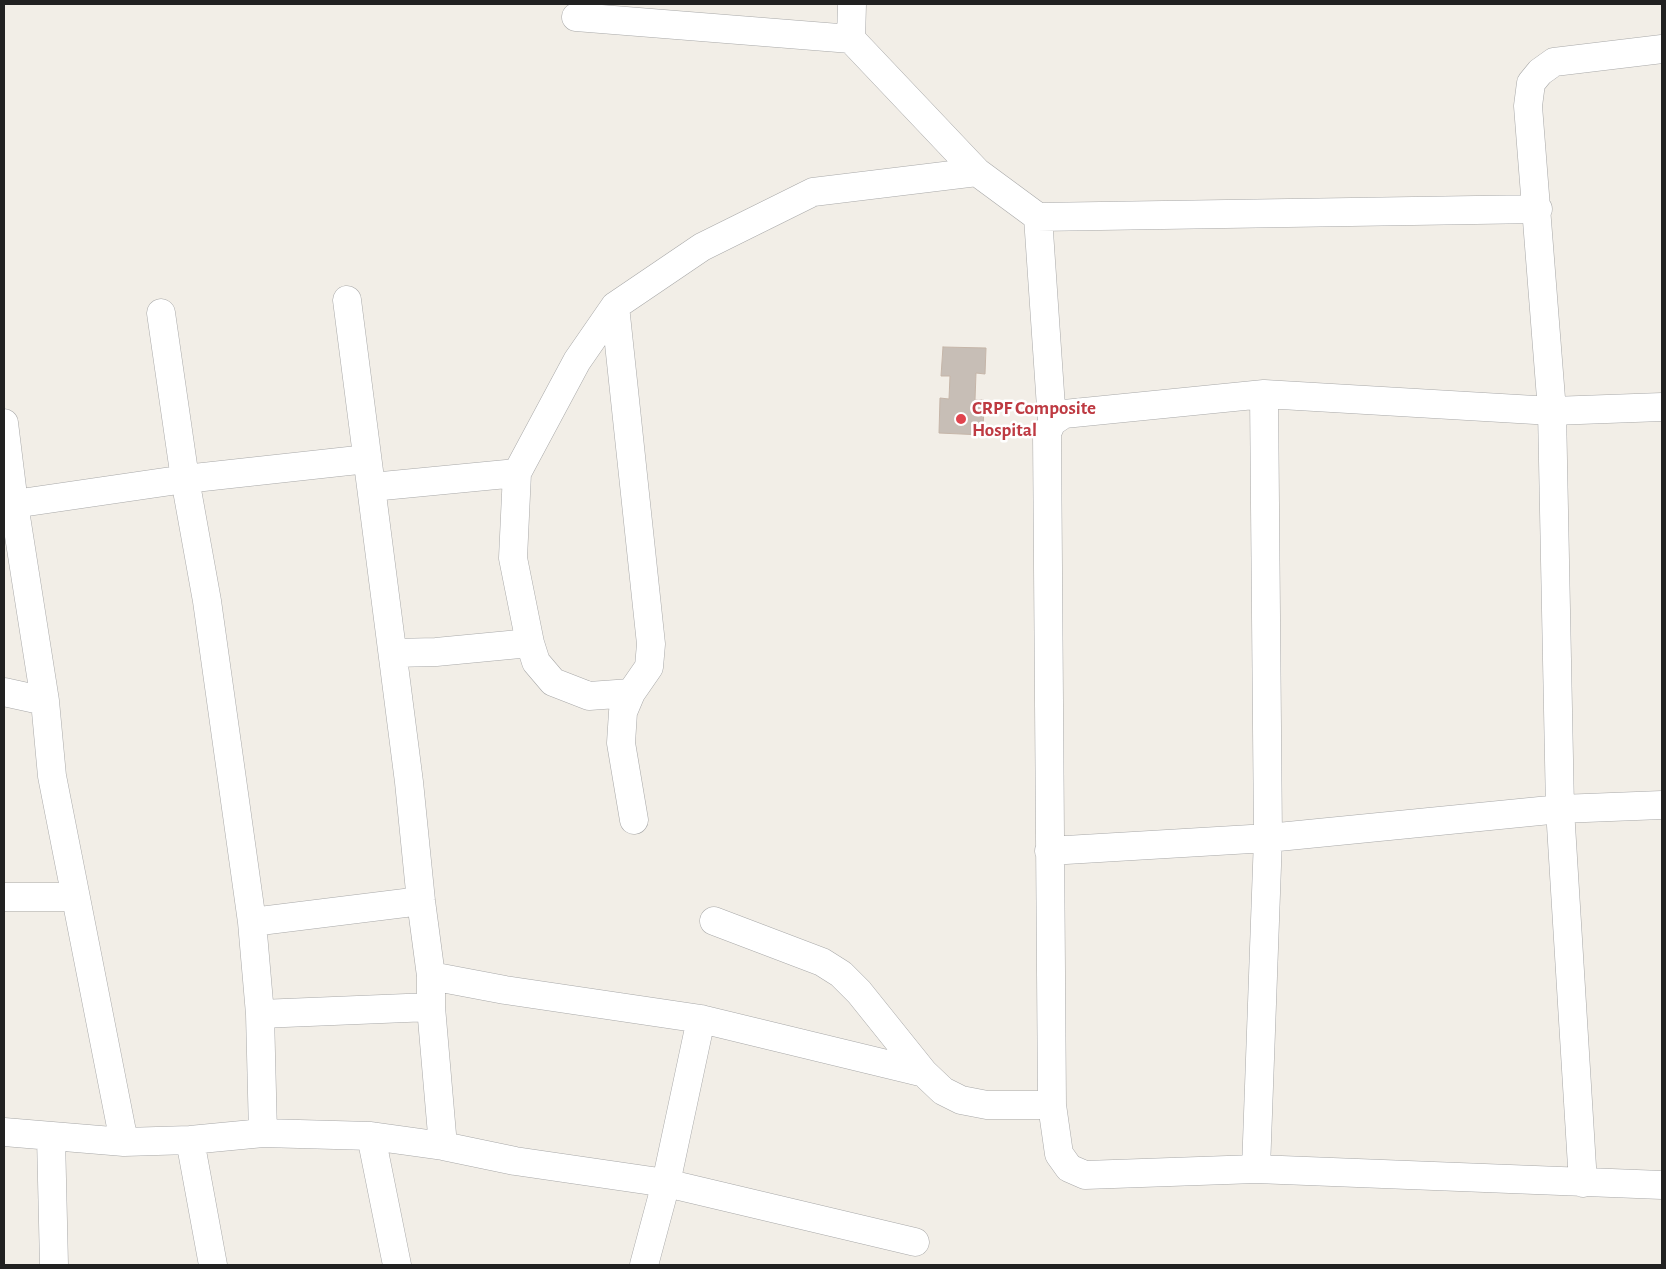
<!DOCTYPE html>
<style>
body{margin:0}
#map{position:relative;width:1666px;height:1269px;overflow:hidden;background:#f2eee7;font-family:"Alegreya Sans",sans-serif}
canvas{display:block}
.frame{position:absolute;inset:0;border:5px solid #212121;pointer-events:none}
</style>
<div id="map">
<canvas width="1666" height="1269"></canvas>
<div class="frame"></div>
</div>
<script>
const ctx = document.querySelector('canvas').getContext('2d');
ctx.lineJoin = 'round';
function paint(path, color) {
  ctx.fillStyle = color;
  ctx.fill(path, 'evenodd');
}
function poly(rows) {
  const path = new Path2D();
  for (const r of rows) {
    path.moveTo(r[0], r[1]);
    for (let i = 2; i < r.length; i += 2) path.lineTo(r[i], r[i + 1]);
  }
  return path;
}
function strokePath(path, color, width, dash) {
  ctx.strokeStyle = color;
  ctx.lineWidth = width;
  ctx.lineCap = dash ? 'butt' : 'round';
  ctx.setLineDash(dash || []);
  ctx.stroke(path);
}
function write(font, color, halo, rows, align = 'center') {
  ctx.font = font + ' "Alegreya Sans",sans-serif';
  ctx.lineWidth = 5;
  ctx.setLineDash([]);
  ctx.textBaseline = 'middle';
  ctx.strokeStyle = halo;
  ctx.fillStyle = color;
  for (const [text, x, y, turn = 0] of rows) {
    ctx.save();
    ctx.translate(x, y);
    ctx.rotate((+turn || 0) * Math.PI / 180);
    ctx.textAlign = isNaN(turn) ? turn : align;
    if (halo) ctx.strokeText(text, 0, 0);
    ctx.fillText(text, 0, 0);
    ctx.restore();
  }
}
const building = poly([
 [943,347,986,348,985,374,976,373,975,400,984,400,983,435,939,433,940,398,949,399,950,376,941,376,943,347]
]);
const street = poly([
 [852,4,851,39,977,172,1038,217],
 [576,17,851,39],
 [347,300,409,782,421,901,431,976,431,1007,443,1146],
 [615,306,577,361,517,473,513,558,530,643,536,662,553,682,589,696,631,693],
 [161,313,185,479,207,601,252,922,260,1014,263,1133],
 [1662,407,1552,411,1264,394,1064,414,1052,422,1047,433,1052,1105,1059,1154,1069,1168,1085,1175,1256,1169,1662,1185],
 [1052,422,1038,217,1538,209],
 [4,423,14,504,45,701,52,776,124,1142],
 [372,487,517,473],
 [14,504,185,479,367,459],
 [393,653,436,652,530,643],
 [4,692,45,701],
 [634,820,621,743,623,712,631,693,649,667,651,644,615,306,702,247,813,192,977,172],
 [1049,851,1268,838,1560,809,1662,805],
 [4,897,75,897],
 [714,921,822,962,841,974,859,992,924,1073,943,1091,961,1100,987,1105,1052,1105],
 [252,922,421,901],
 [431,976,505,990,701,1019,924,1073],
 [260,1014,431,1007],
 [4,1132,124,1142,190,1140,263,1133,371,1136,443,1146,515,1161,666,1183,915,1242],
 [371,1136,397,1265],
 [51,1137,54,1265],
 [190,1140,213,1265],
 [1256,1169,1268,838,1264,394],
 [1583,1183,1560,809,1552,411,1528,106,1531,83,1540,72,1554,62,1662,49],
 [644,1265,666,1183,701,1019]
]);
const markers = [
 [961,419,6,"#e0444e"]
];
const healthNames = [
 ["CRPF Composite",972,408],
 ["Hospital",972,430]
];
paint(building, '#c7beb6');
strokePath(building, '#c5b5a8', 1);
strokePath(street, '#a8a8a8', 29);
strokePath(street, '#fff', 28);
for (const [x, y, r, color] of markers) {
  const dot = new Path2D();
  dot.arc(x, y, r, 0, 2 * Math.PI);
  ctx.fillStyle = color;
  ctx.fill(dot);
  strokePath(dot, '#fff', 2);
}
write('bold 19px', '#be3a42', '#fff', healthNames, 'left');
</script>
